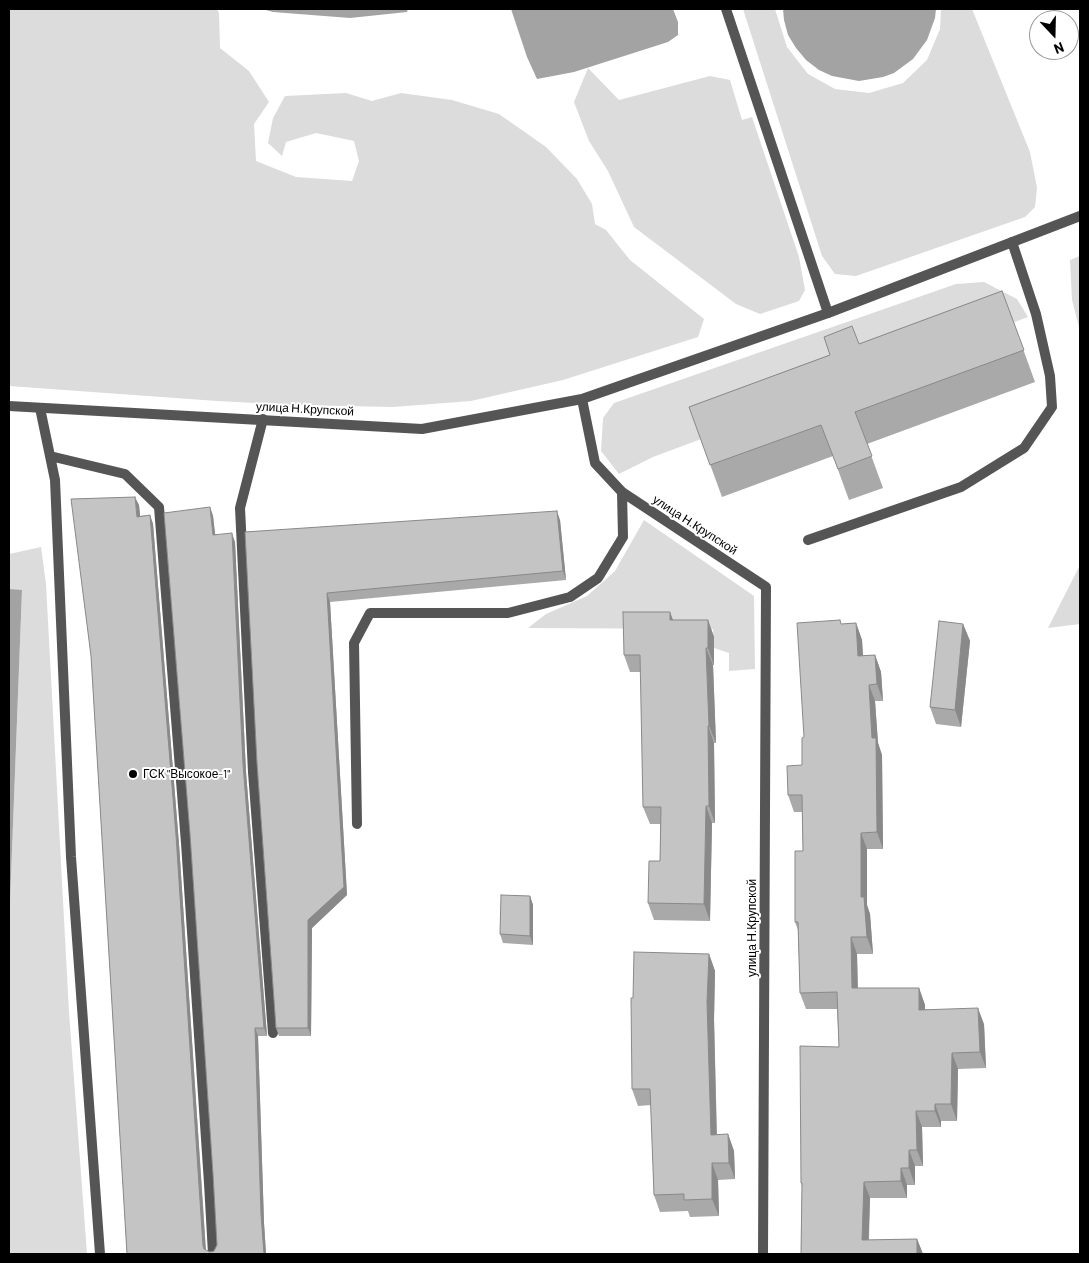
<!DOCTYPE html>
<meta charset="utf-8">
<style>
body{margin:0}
#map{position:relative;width:1089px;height:1263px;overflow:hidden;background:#fff;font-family:Barlow,sans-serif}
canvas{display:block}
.frame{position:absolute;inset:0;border:10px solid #000;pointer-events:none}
.north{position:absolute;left:1029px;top:10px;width:50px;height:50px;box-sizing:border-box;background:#fff;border:1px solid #999;border-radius:50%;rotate:159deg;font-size:14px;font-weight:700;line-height:20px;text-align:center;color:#000}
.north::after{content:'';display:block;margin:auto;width:18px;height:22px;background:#000;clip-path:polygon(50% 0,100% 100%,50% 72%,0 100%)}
</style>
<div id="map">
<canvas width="1089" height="1263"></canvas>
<div class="frame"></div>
<div class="north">N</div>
</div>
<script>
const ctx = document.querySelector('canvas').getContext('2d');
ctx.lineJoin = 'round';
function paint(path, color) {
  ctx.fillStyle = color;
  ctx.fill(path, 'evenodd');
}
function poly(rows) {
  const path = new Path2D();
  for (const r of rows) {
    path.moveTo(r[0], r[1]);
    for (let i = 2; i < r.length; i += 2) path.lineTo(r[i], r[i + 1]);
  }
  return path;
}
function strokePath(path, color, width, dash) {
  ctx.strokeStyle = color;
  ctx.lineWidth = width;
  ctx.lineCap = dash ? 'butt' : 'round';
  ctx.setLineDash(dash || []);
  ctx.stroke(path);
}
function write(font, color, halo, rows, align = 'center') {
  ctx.font = font + ' Barlow,sans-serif';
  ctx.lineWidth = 4;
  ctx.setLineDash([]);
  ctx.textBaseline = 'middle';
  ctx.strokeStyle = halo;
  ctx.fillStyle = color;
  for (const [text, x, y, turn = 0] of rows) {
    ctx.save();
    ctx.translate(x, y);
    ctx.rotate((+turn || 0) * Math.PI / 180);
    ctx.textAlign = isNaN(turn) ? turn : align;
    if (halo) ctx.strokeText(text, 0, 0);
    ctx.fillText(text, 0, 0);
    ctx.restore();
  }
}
const green = poly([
 [9,9,217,9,219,13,220,48,249,71,269,102,254,124,256,161,296,177,352,181,359,161,354,141,316,133,286,142,282,156,268,143,273,118,285,96,346,93,372,101,401,93,452,100,499,114,546,147,577,179,592,204,595,224,606,230,630,260,704,319,698,337,563,380,471,401,393,407,293,405,217,401,9,386],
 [743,9,775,9,787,47,808,74,835,89,869,93,903,83,927,60,940,29,941,9,972,9,1030,152,1037,188,1035,207,1025,217,856,276,835,274,822,256],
 [588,68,619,100,710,76,730,80,742,120,752,117,799,257,805,290,799,301,760,314,736,304,634,227,608,171,589,141,574,102],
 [1080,256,1080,331,1072,300,1070,260],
 [984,282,1017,299,1028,317,653,457,619,474,601,451,603,418,614,403,956,284],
 [644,520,754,596,755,669,729,671,729,653,714,648,713,629,528,628,546,614,587,596,615,571],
 [41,547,46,584,69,1012,87,1254,9,1254,9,929,22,591,9,589,9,554],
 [1080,565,1080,624,1048,628]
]);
const water = poly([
 [262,9,408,9,407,12,350,18,273,12],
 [511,9,673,9,678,22,678,35,668,42,574,72,537,79,527,57],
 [783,9,936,9,935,18,927,40,913,59,894,73,883,77,859,81,832,76,819,70,806,60,796,48,788,35,784,20],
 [9,589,22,590,9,929]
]);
const service = poly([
 [726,9,828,313],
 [40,408,55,480,71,857,100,1254],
 [263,419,240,508,253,772,273,1033],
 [50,456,125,474,159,507,186,843,209,1183,213,1254],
 [808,540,961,487,1024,448,1052,407,1050,376,1036,314,1012,242],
 [357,824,354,643,370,613,508,613,570,597,598,578,623,537,622,492]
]);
const minor = poly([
 [582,399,828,313,1080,216],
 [9,406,422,429,582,399,595,463,622,492,766,587,763,1254]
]);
const wall = poly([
 [1002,291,1035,382,867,444,883,488,849,500,833,456,722,497,689,407],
 [139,505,140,516,150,515,153,524,179,844,206,1250,210,1252,214,1251,217,1245,210,507,213,516,215,534,235,542,246,772,267,1036,258,1036,264,1223,266,1254,127,1254,91,656],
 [560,520,566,580,330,602,347,895,312,928,311,1036,279,1036,276,1028,245,532],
 [670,612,673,620,708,620,714,637,714,665,713,665,716,743,714,743,715,823,712,823,710,921,654,920,648,903,660,861,660,824,650,824,643,807,641,672,630,672,624,655],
 [856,623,862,640,863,656,875,655,881,672,883,701,875,701,878,743,882,755,883,849,867,849,867,905,870,914,873,954,857,954,858,988,919,988,925,1005,925,1009,984,1024,986,1068,958,1069,957,1121,941,1121,941,1127,922,1127,923,1166,915,1166,915,1185,907,1185,907,1198,870,1198,869,1240,917,1239,923,1254,801,1254,802,1187,801,1183,839,1047,837,1009,806,1009,800,993,798,930,795,922,803,851,802,812,794,812,788,795,802,765,804,737,842,624],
 [963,624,970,641,961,727,936,724,930,707],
 [530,896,533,905,533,945,503,943,500,934],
 [709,954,715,971,714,1019,717,1135,728,1134,734,1151,735,1179,718,1180,719,1216,690,1217,688,1211,660,1212,654,1195,651,1105,638,1106,632,1089,633,998]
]);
const shadedWall = poly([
 [135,497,139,505,141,525,137,517],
 [210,507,213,516,216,543,213,535],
 [557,511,560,520,566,580,563,571],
 [150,515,153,524,179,844,206,1254,203,1246],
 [232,533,235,542,246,772,267,1036,264,1028,243,764],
 [327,593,330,602,347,895,312,928,311,1036,308,1028,308,920],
 [670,612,676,629,670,620],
 [708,620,714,637,714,665,708,648],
 [856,623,862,640,864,673,858,656],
 [963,624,970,641,961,727,955,710],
 [706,648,713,665,716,743,709,726],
 [875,655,881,672,883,701,877,684],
 [869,685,875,701,878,743,882,755,883,849,877,832],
 [708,726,714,743,715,823,709,806],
 [706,806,712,823,710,921,704,904],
 [861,833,867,849,867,905,870,914,873,954,867,937,861,897],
 [530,896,533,905,533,945,530,936],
 [851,937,857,954,858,1005,852,988],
 [709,954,715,971,714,1019,717,1152,711,1135,707,1002],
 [919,988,925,1005,925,1026,919,1010],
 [978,1008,984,1024,986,1068,980,1052],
 [255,1028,258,1036,264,1223,266,1254,264,1254,261,1214],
 [952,1053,958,1069,957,1121,951,1104],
 [935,1104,941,1121,941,1127,935,1111],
 [916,1111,922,1127,923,1166,917,1150],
 [728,1134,734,1151,735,1179,729,1163],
 [909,1150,915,1166,915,1185,909,1168],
 [712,1163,718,1180,719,1216,712,1199],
 [901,1168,907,1185,907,1198,901,1181],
 [864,1182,870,1198,868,1254,862,1240],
 [917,1239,923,1254,917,1254]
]);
const building = poly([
 [1002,291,1024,350,855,412,872,456,838,469,821,425,710,465,689,407,830,355,824,337,852,326,859,344,1002,291],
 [135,497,137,517,150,515,176,835,203,1246,204,1249,210,1252,214,1251,217,1245,213,1174,190,834,164,513,210,507,213,535,232,533,243,764,264,1028,255,1028,261,1214,264,1254,127,1254,91,656,71,499,135,497],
 [557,511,563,571,327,593,344,887,308,920,308,1028,276,1028,257,763,245,532,557,511],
 [623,612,670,612,670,620,708,620,708,648,706,648,709,726,708,726,709,806,706,806,704,904,648,903,649,861,660,861,661,807,643,807,640,655,624,655,623,612],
 [840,620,841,624,856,623,858,656,875,655,877,684,869,685,872,738,876,738,877,832,861,833,861,897,864,897,867,937,851,937,852,988,919,988,919,1010,978,1008,980,1052,952,1053,951,1104,935,1104,935,1111,916,1111,917,1150,909,1150,909,1168,901,1168,901,1181,864,1182,862,1240,917,1239,917,1254,801,1254,802,1183,801,1183,800,1046,839,1047,837,992,800,993,798,922,795,922,795,851,803,851,802,795,788,795,787,766,802,765,802,738,804,737,797,623,840,620],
 [939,621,963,624,955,710,930,707,939,621],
 [501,895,530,896,530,936,500,934,501,895],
 [634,952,709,954,707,1002,711,1135,728,1134,729,1163,712,1163,712,1199,684,1200,684,1194,654,1195,650,1089,632,1089,631,998,633,998,634,952]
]);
const markers = [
 [133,774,5,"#000"]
];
const streetNames = [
 ["улица Н.Крупской",305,409,3],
 ["улица Н.Крупской",695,525,33],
 ["улица Н.Крупской",752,928,-90]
];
const poiNames = [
 ["ГСК \"Высокое-1\"",143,774]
];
paint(green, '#dcdcdc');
paint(water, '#a3a3a3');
strokePath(service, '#555', 10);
strokePath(minor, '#555', 10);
paint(wall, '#a9a9a9');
paint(shadedWall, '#898989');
paint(building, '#c4c4c4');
strokePath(building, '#898989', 1);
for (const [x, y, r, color] of markers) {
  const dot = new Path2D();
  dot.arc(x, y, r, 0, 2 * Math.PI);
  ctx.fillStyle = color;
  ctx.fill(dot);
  strokePath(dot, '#fff', 2);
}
write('12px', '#000', '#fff', streetNames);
write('12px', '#000', '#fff', poiNames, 'left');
</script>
